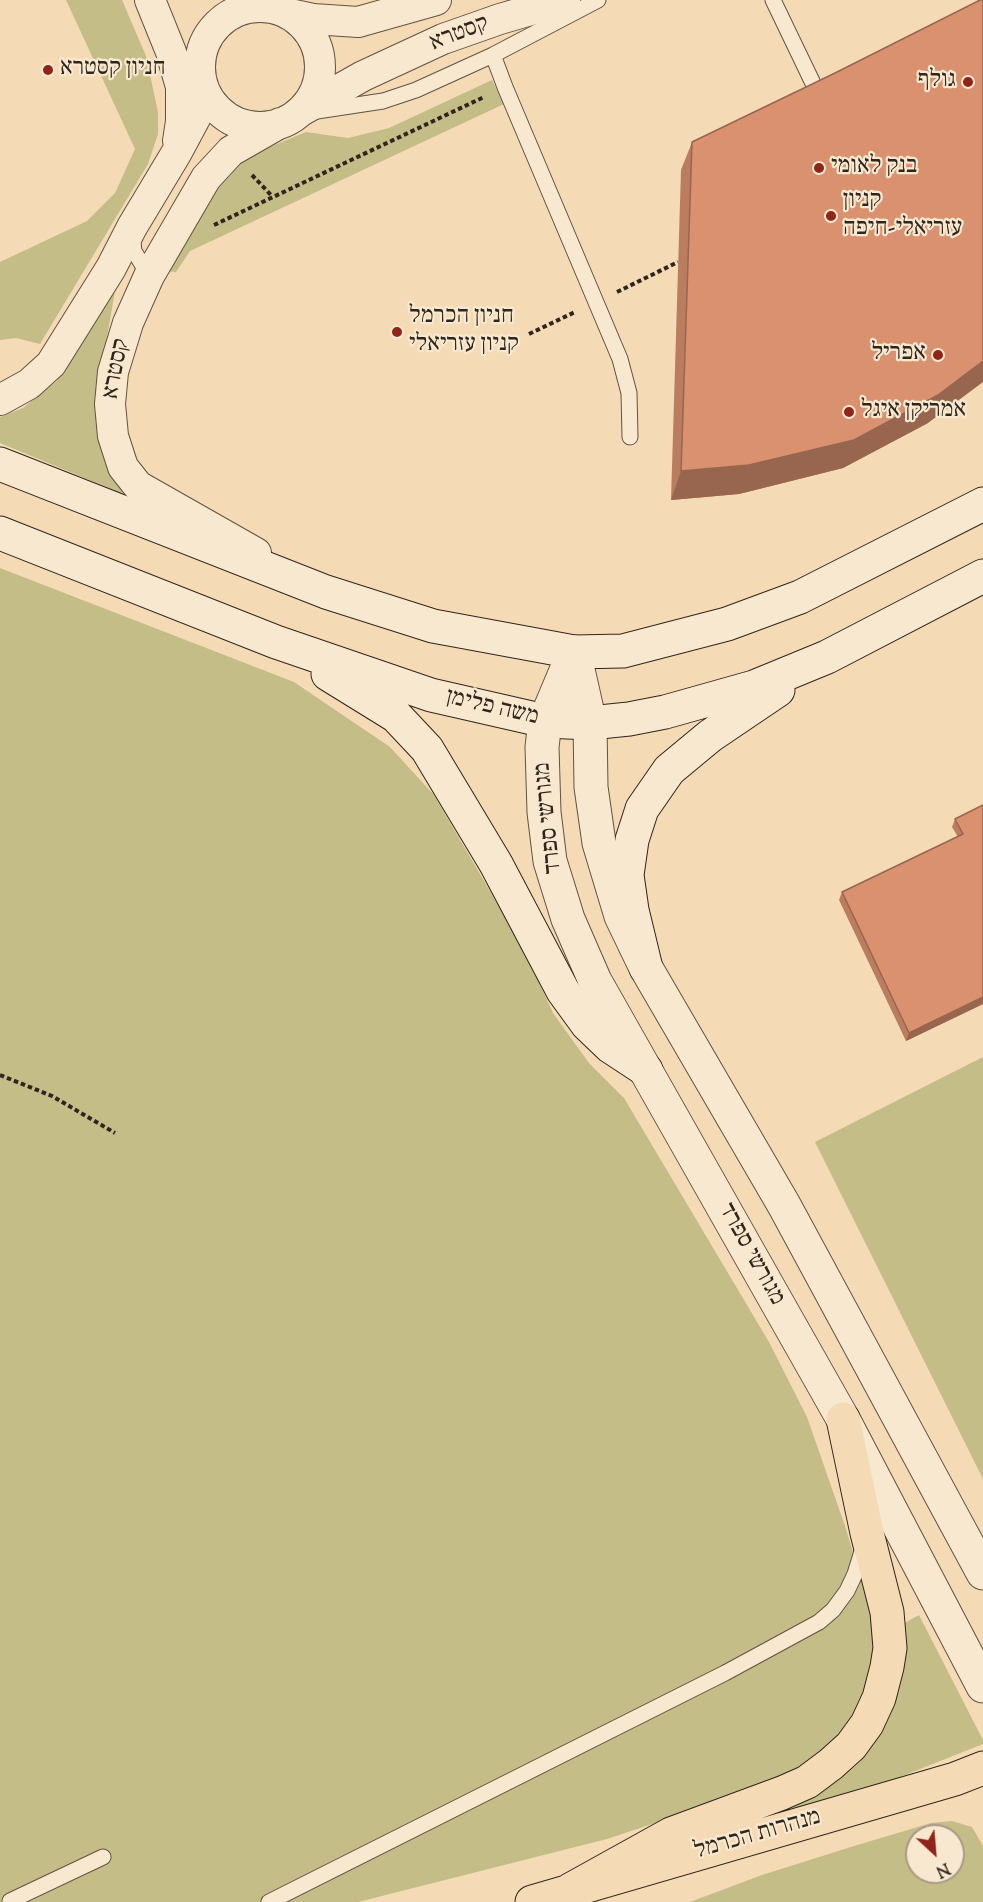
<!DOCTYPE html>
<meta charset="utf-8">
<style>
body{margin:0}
#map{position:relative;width:983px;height:1902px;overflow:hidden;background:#f4dbb5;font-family:"Sorts Mill Goudy",serif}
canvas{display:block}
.north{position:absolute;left:905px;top:1824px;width:60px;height:60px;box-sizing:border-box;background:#f8e8cf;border:2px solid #a89a87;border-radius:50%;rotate:154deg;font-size:16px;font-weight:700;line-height:24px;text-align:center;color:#30251c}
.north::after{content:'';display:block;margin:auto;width:21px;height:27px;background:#8f2418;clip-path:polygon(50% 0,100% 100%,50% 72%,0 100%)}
</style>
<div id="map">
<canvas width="983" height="1902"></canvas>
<div class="north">N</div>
</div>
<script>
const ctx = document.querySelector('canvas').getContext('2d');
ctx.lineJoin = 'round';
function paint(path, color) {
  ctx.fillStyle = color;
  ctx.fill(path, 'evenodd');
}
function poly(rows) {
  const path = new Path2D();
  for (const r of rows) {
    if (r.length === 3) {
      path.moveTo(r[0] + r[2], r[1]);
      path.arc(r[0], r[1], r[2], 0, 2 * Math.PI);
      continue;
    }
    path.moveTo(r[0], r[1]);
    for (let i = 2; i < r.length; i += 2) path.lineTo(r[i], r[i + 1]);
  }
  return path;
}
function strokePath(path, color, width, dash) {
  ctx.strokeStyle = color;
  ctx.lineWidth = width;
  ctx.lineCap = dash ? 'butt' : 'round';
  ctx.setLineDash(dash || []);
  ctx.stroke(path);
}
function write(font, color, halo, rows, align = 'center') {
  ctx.font = font + ' "Sorts Mill Goudy","Frank Ruhl Libre",serif';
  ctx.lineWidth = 4.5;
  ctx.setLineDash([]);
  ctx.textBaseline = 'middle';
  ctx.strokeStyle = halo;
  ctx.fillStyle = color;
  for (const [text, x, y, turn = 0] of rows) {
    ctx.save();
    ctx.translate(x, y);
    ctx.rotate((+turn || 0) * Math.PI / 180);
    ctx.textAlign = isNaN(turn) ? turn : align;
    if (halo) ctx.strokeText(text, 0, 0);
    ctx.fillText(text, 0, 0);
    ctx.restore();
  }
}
const green = poly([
 [66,0,122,0,146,56,158,112,158,134,148,164,40,344,16,338,0,340,0,262,87,221,115,193,135,149],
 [492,80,504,104,190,251,176,272,162,271,218,174,255,153,306,132,348,138,389,128],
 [115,291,96,400,112,470,123,494,0,443,0,417,23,408,57,381],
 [0,568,294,682,390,747,434,795,501,910,530,963,553,1013,589,1063,624,1098,769,1342,807,1417,845,1526,871,1611,879,1652,872,1680,838,1744,776,1783,607,1839,358,1902,0,1902],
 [983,1057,983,1479,815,1142],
 [919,1615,983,1740,983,1744,885,1783,773,1820,771,1813,811,1796,846,1774,859,1763,874,1742,884,1727,899,1626],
 [952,1821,972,1827,983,1846,983,1902,690,1902,762,1875,854,1846,931,1823],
 [917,1836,953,1836,953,1872,917,1872]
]);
const path = poly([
 [252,175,272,196],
 [214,225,484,97],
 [617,292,678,262],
 [529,334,575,312],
 [0,1075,52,1096,115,1133]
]);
const service = poly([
 [773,0,821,100],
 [493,55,505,87,620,359,629,393,630,437],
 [317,111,383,101,416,90,493,55,598,0],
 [132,233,134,251,149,276],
 [10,1901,103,1857],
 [269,1902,725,1673,819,1622,833,1610,847,1591,855,1574,864,1545]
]);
const minor = poly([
 [150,0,171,52,181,87,181,121,178,141],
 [260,67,60],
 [290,14,313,19,358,22,436,0],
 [301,111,363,76,443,39,500,19,565,0],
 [0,400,29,384,51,364,111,268,132,227,177,152,207,96],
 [256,553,138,486,123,467,113,436,110,404,113,372,128,323,149,276,206,178,231,151,280,123]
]);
const tertiary = poly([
 [574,652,545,721,542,747,544,812,550,861,568,919,595,981,843,1419,983,1686],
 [574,652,590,723,591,787,599,843,621,916,646,968,784,1205,983,1573]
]);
const secondary = poly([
 [0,464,326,592,433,626,574,652,623,651,727,624,800,597,983,504],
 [0,533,276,642,431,695,545,721,590,723,629,719,665,712,754,687,827,657,983,576],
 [328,674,396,716,427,749,496,864,563,991,587,1024,611,1047,646,1070],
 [646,968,632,910,627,875,632,840,642,809,669,770,710,736,778,690]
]);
const trunk = poly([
 [570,1890,671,1834,782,1793,807,1782,831,1764,851,1746,867,1724,879,1698,887,1667,890,1648,887,1612,867,1533,843,1419],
 [532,1902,955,1779,983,1768]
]);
const wall = poly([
 [692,142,928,423,843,468,739,494,671,500,681,170],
 [983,805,983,1004,906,1041,839,900,842,892,958,837,952,827,955,819]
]);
const shadedWall = poly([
 [983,361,983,382,928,423,843,468,739,494,671,500,681,471],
 [983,997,983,1004,906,1041,909,1033]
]);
const building = poly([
 [980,0,983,0,983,361,938,395,854,440,749,465,681,471,692,142,833,74,980,0],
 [983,805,983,997,909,1033,842,892,963,834,955,819,983,805]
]);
const markers = [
 [48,70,6,"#8f2418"],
 [968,82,6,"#8f2418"],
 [819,168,6,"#8f2418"],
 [831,216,6,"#8f2418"],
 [397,332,6,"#8f2418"],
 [938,355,6,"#8f2418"],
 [849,412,6,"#8f2418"]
];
const streetNames = [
 ["קסטרא",460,35,-21],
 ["קסטרא",118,369,-79],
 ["משה פלימן",492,709,13],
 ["מגורשי ספרד",550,818,-96],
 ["מגורשי ספרד",750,1255,61],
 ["מנהרות הכרמל",758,1836,-16]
];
const poiNames = [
 ["חניון קסטרא",60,70],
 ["גולף",956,82,"right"],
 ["בנק לאומי",831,168],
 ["קניון",843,202],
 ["עזריאלי-חיפה",843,230],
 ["חניון הכרמל",409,318],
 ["קניון עזריאלי",409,346],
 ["אפריל",926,355,"right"],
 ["אמריקן איגל",861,412]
];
paint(green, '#c4bd88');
strokePath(service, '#615242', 17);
strokePath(minor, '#615242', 32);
strokePath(tertiary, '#615242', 35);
strokePath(secondary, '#30251c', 35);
strokePath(trunk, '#30251c', 35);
strokePath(path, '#30251c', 4, [4.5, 3]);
strokePath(service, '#f8e8cf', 15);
strokePath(minor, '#f8e8cf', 30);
strokePath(tertiary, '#f8e8cf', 33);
strokePath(secondary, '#f8e8cf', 33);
strokePath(trunk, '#f4dbb5', 33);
paint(wall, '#bb7d60');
paint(shadedWall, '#98664e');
paint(building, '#d99170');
strokePath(building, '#98664e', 1.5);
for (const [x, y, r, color] of markers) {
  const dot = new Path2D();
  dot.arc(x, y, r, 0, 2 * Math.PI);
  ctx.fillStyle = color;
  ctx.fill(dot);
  strokePath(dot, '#f8e8cf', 2);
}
write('24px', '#30251c', '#f8e8cf', streetNames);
write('24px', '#30251c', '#f8e8cf', poiNames, 'left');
</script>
